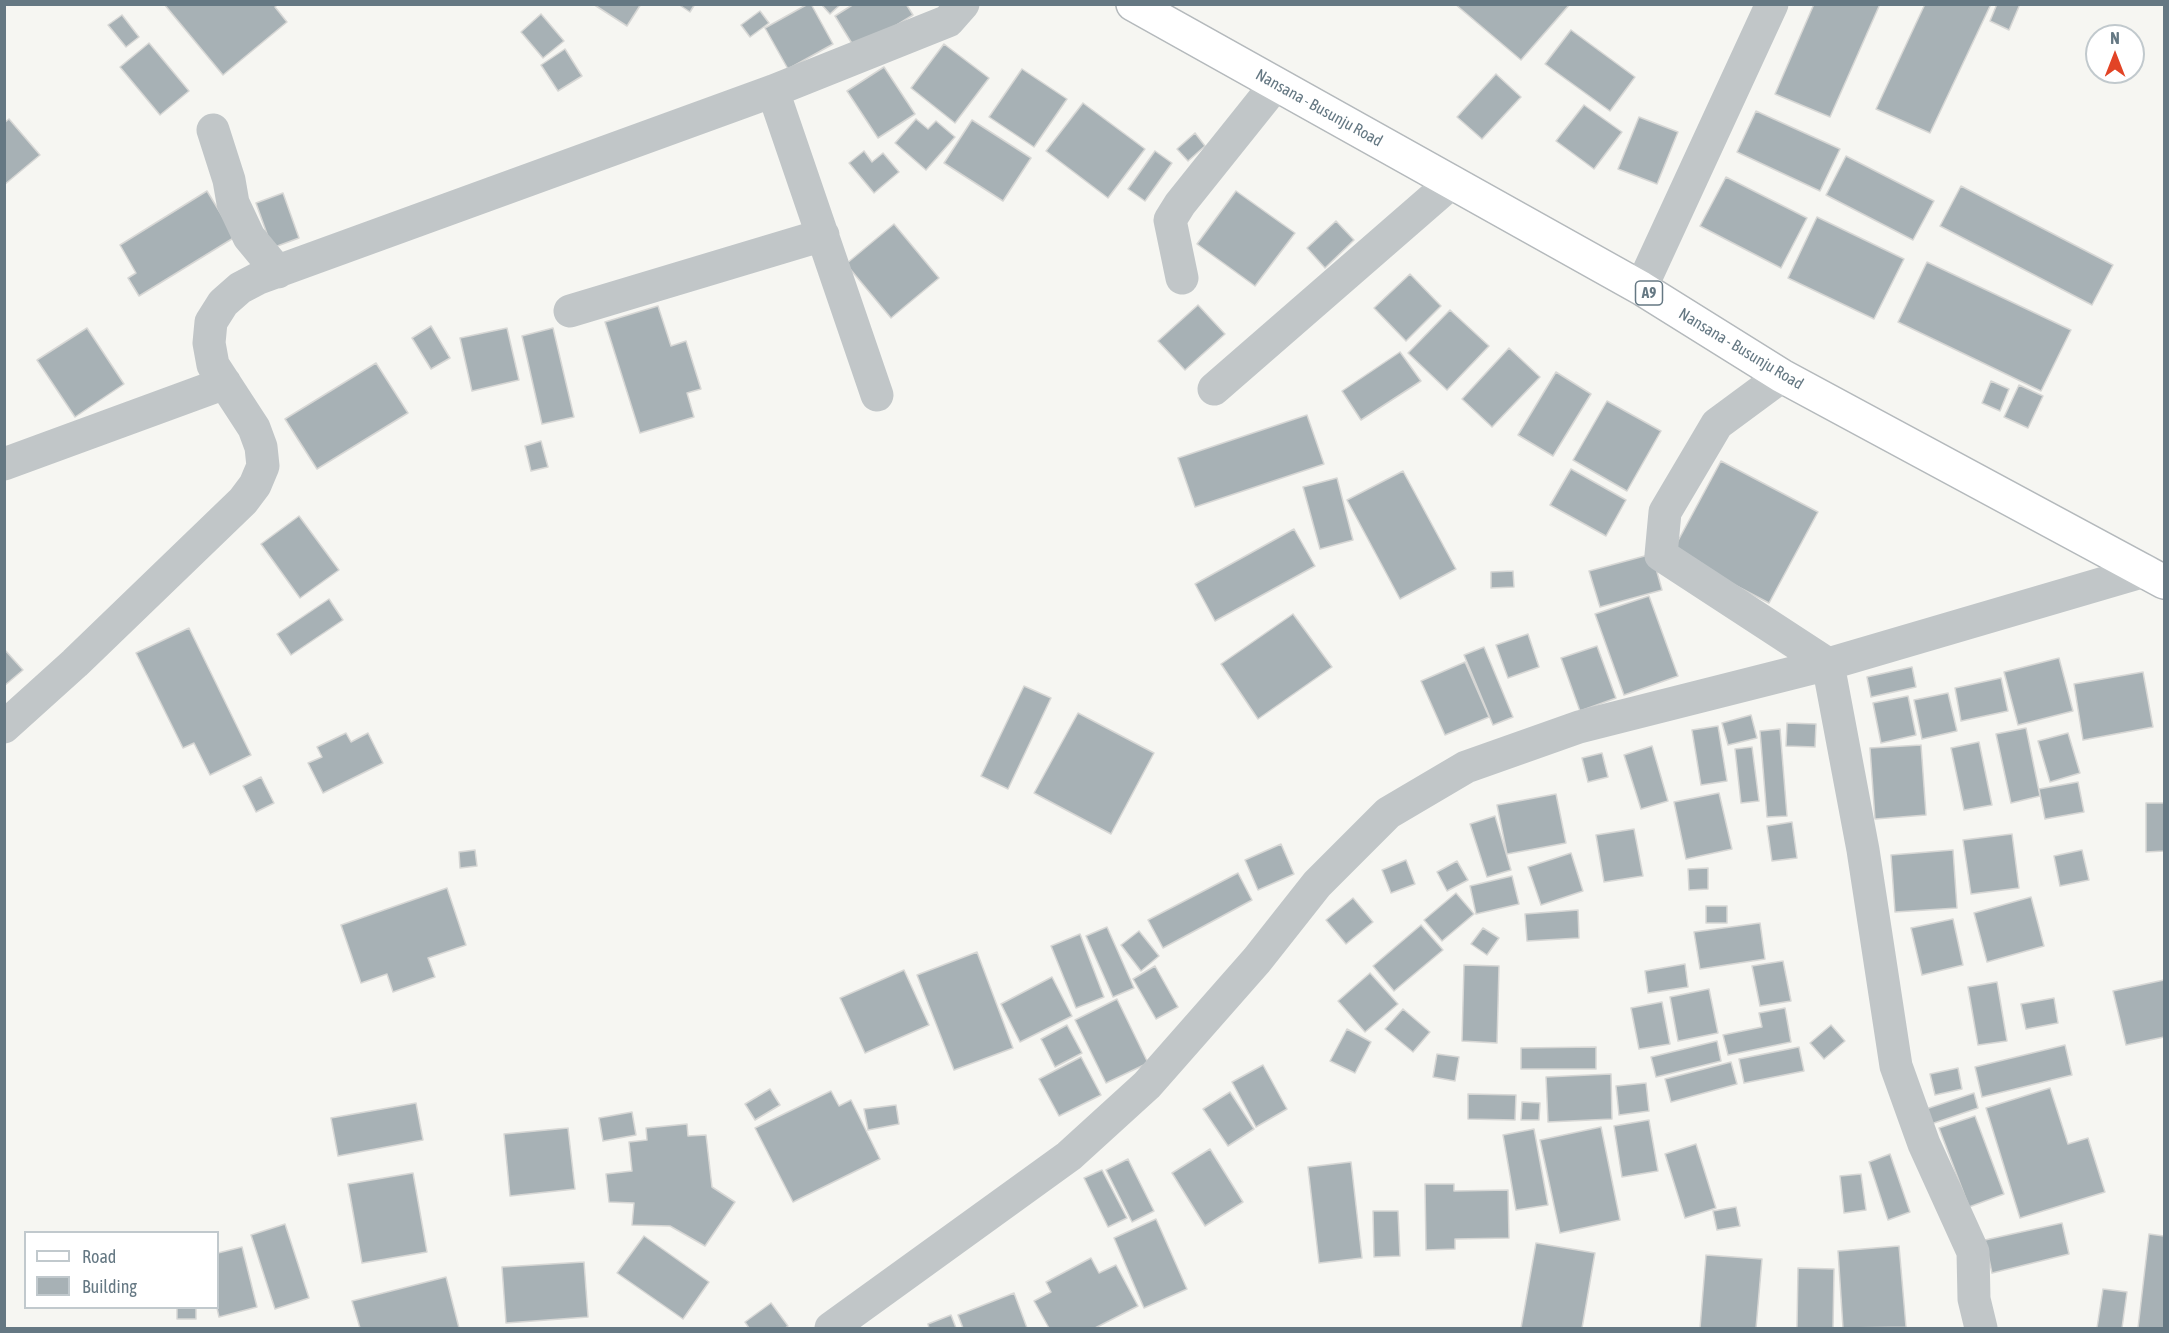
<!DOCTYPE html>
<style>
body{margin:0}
#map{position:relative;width:2169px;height:1333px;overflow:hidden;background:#f6f6f2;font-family:"Asap Condensed",sans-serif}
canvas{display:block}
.frame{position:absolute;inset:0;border:6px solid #657883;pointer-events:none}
.legend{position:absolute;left:24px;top:1231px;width:195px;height:78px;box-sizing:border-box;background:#fff;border:2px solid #c1c9cd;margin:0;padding:8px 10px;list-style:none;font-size:18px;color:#657883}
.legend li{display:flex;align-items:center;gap:12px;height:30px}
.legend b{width:30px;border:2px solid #c1c9cd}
.north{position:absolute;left:2085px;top:24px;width:60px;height:60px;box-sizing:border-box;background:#fff;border:2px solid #c1c9cd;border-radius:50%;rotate:0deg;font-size:16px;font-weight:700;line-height:24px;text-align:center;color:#657883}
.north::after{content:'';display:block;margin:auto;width:21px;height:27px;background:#e24426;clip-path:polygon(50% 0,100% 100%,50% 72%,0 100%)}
</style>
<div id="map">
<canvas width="2169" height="1333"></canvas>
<div class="frame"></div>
<ul class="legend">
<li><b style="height:8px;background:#fff"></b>Road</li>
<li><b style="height:16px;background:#a7b1b5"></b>Building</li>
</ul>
<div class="north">N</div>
</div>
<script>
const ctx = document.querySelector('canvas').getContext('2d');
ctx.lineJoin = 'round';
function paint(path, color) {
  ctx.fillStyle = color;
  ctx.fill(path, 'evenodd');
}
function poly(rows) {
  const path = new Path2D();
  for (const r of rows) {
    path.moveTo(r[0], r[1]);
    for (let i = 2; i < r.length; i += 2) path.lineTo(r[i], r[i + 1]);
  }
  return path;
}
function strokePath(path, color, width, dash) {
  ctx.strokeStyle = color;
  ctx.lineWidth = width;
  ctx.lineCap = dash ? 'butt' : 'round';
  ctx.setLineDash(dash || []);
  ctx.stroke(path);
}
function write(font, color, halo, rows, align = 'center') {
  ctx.font = font + ' "Asap Condensed",sans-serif';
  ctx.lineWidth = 6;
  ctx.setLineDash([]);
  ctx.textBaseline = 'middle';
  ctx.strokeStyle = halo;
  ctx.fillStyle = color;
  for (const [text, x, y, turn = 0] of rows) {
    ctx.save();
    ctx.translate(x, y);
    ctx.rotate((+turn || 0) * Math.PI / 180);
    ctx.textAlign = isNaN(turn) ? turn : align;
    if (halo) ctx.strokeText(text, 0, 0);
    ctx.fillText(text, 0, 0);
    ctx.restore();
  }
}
const building = poly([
 [164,4,278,4,275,7,287,22,223,75,164,4],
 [593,4,641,4,627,26,593,4],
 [678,4,695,4,690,12,678,4],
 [808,4,811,4,833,44,788,69,765,28,808,4],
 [821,4,841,4,830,14,821,4],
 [854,4,906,4,913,15,856,50,835,16,854,4],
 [1455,4,1570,4,1521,60,1455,4],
 [1814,4,1880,4,1830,117,1775,94,1814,4],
 [1925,4,1991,4,1930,133,1876,109,1925,4],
 [1997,4,2020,4,2009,30,1990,21,1997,4],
 [760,11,769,23,750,37,741,25,760,11],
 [541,14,564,41,543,58,521,32,541,14],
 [122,15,139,37,126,47,108,25,122,15],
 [1571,30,1635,77,1610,111,1545,64,1571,30],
 [149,43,189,91,160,115,120,67,149,43],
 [944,44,989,78,955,123,911,88,944,44],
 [565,49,582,76,558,91,541,65,565,49],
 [884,67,915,114,878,138,847,91,884,67],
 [1022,69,1067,99,1034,147,989,117,1022,69],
 [1496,74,1521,97,1482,139,1457,117,1496,74],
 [1083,103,1145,149,1108,198,1046,151,1083,103],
 [1584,105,1622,132,1594,169,1556,141,1584,105],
 [1756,111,1840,149,1820,191,1737,152,1756,111],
 [1639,117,1678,132,1657,184,1618,169,1639,117],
 [9,119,40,155,4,185,4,123,9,119],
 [916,119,928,129,936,121,955,137,926,170,895,143,916,119],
 [972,120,1031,158,1003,201,944,163,972,120],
 [1195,133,1205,146,1188,161,1177,149,1195,133],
 [864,151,872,162,883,153,899,172,874,193,849,163,864,151],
 [1155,151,1172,163,1145,201,1128,189,1155,151],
 [1846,156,1934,201,1913,240,1826,195,1846,156],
 [1726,177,1807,218,1781,268,1700,226,1726,177],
 [1961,186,2113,265,2092,305,1940,226,1961,186],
 [207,191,235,237,139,296,128,278,136,273,120,245,207,191],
 [1236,191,1295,233,1255,286,1197,244,1236,191],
 [283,193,299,238,272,248,256,203,283,193],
 [1817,217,1904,259,1874,319,1788,278,1817,217],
 [1336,221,1354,240,1325,268,1307,248,1336,221],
 [894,224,939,278,891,318,846,264,894,224],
 [1927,262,2071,330,2041,391,1898,322,1927,262],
 [1410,274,1441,306,1406,341,1374,308,1410,274],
 [1198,305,1225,334,1185,370,1158,341,1198,305],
 [658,306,671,346,686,341,701,389,687,393,694,417,640,433,605,322,658,306],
 [1450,310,1489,346,1447,390,1408,353,1450,310],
 [431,326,450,358,431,369,412,338,431,326],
 [87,328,124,384,75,417,37,360,87,328],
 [507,328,519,380,472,391,460,338,507,328],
 [553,328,574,417,542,424,522,336,553,328],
 [1509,348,1540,377,1492,427,1462,399,1509,348],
 [1400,352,1421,381,1361,420,1342,391,1400,352],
 [376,363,408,413,317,469,285,419,376,363],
 [1556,372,1591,394,1553,456,1518,435,1556,372],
 [1991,381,2009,389,2000,411,1982,403,1991,381],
 [2019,385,2043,396,2028,428,2004,417,2019,385],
 [1607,401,1661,431,1627,491,1573,460,1607,401],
 [1307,415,1324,464,1195,507,1178,458,1307,415],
 [541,441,548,467,531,471,525,446,541,441],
 [1721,461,1818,512,1769,603,1672,552,1721,461],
 [1571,469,1626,500,1606,536,1550,505,1571,469],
 [1403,471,1456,569,1400,599,1347,500,1403,471],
 [1337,478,1353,540,1320,549,1303,487,1337,478],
 [299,516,339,570,300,598,261,544,299,516],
 [1294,529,1315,566,1215,621,1195,584,1294,529],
 [1652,554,1662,590,1600,607,1589,571,1652,554],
 [1513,571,1514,587,1491,588,1491,572,1513,571],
 [1649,596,1678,676,1624,695,1595,614,1649,596],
 [329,599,343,620,291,655,277,634,329,599],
 [1293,614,1332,667,1258,719,1221,664,1293,614],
 [189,628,251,755,210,775,194,743,183,748,136,653,189,628],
 [1528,634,1539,667,1508,678,1496,645,1528,634],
 [1597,646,1616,698,1580,711,1561,658,1597,646],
 [1484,647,1513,717,1493,725,1464,655,1484,647],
 [4,649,23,670,4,686,4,649],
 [2059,658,2073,711,2018,725,2004,672,2059,658],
 [1465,662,1489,717,1445,735,1421,681,1465,662],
 [1912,667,1916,687,1871,697,1867,677,1912,667],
 [2143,672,2153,727,2083,740,2074,684,2143,672],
 [2001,678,2008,711,1961,721,1955,688,2001,678],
 [1024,686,1051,698,1008,789,981,776,1024,686],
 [1948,693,1957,731,1922,739,1914,700,1948,693],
 [1908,696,1916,735,1881,743,1873,703,1908,696],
 [1078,713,1154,753,1111,834,1034,793,1078,713],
 [1751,715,1757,738,1728,745,1722,723,1751,715],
 [1787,723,1816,724,1815,747,1786,746,1787,723],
 [1718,726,1727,781,1701,785,1692,730,1718,726],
 [2026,728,2040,796,2011,803,1996,734,2026,728],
 [1780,729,1787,816,1767,817,1760,731,1780,729],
 [346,733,351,742,368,733,383,763,323,793,308,763,322,757,317,747,346,733],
 [2068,733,2080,773,2050,782,2038,741,2068,733],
 [1979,742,1992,805,1964,810,1951,748,1979,742],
 [1921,745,1926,815,1875,819,1870,748,1921,745],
 [1652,746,1668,801,1641,809,1624,755,1652,746],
 [1752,747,1759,801,1741,803,1735,749,1752,747],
 [1602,753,1608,777,1588,782,1582,758,1602,753],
 [261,777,274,803,256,812,243,786,261,777],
 [2078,782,2084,812,2045,819,2039,789,2078,782],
 [1719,793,1732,849,1686,859,1674,802,1719,793],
 [1556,794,1566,843,1507,854,1497,805,1556,794],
 [2146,803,2164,803,2164,851,2146,852,2146,803],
 [1495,816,1511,870,1487,877,1470,824,1495,816],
 [1792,822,1797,858,1772,861,1767,826,1792,822],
 [1634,829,1643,876,1604,882,1596,835,1634,829],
 [2012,834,2019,888,1971,894,1963,840,2012,834],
 [1281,844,1294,874,1258,890,1245,860,1281,844],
 [475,850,477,866,460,868,459,852,475,850],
 [1953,850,1957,908,1895,912,1891,855,1953,850],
 [2082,850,2089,880,2060,886,2054,856,2082,850],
 [1571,853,1583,891,1541,905,1528,867,1571,853],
 [1406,860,1415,884,1391,893,1382,870,1406,860],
 [1457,861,1468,880,1447,891,1437,872,1457,861],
 [1708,868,1708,889,1689,890,1688,869,1708,868],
 [1238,873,1252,900,1163,948,1148,920,1238,873],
 [1512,876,1519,904,1476,914,1470,886,1512,876],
 [447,888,466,945,428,958,435,977,393,992,387,974,361,983,341,925,447,888],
 [1456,893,1474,914,1442,941,1424,920,1456,893],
 [2031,897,2044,946,1987,962,1974,913,2031,897],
 [1353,898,1373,922,1346,944,1326,920,1353,898],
 [1706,906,1727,906,1727,923,1706,923,1706,906],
 [1578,910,1579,938,1527,941,1525,914,1578,910],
 [1953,919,1963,965,1922,975,1911,928,1953,919],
 [1760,923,1765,959,1700,969,1694,932,1760,923],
 [1421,925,1443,950,1394,991,1373,966,1421,925],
 [1107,927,1134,988,1113,997,1086,936,1107,927],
 [1483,928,1499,938,1487,955,1471,944,1483,928],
 [1139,931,1159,956,1141,971,1121,945,1139,931],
 [1080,934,1104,997,1076,1008,1051,946,1080,934],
 [977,952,1013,1048,954,1070,917,975,977,952],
 [1783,961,1791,1001,1760,1006,1752,966,1783,961],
 [1685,964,1688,987,1648,993,1645,971,1685,964],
 [1464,965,1499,966,1497,1043,1462,1041,1464,965],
 [1155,966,1178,1007,1156,1019,1133,979,1155,966],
 [904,970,929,1025,865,1053,840,998,904,970],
 [1370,973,1398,1004,1365,1032,1338,1001,1370,973],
 [1052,977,1072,1016,1020,1042,1001,1004,1052,977],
 [2164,980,2164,1037,2126,1045,2113,991,2164,980],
 [1997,982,2007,1041,1978,1045,1968,987,1997,982],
 [1709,989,1718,1033,1678,1041,1670,997,1709,989],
 [2054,998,2058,1023,2026,1029,2021,1004,2054,998],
 [1117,999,1148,1063,1106,1083,1075,1020,1117,999],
 [1662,1002,1670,1044,1639,1049,1631,1008,1662,1002],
 [1785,1008,1791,1042,1728,1055,1723,1035,1762,1027,1759,1013,1785,1008],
 [1403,1009,1430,1032,1413,1052,1385,1029,1403,1009],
 [1067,1025,1082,1053,1055,1067,1041,1039,1067,1025],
 [1831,1025,1845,1041,1824,1059,1810,1043,1831,1025],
 [1347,1029,1371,1042,1355,1073,1330,1061,1347,1029],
 [1717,1041,1721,1061,1656,1077,1651,1057,1717,1041],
 [2065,1045,2072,1075,1982,1097,1975,1067,2065,1045],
 [1596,1047,1596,1069,1521,1069,1521,1048,1596,1047],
 [1799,1047,1804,1071,1744,1083,1739,1059,1799,1047],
 [1437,1054,1459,1057,1455,1081,1433,1077,1437,1054],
 [1081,1057,1101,1095,1059,1116,1039,1079,1081,1057],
 [1731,1062,1737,1084,1671,1102,1665,1079,1731,1062],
 [1263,1065,1287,1109,1256,1127,1232,1082,1263,1065],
 [1958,1068,1962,1089,1935,1095,1930,1074,1958,1068],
 [1611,1074,1612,1119,1548,1122,1546,1077,1611,1074],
 [1646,1083,1649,1111,1619,1115,1616,1086,1646,1083],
 [2050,1088,2068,1144,2088,1138,2105,1192,2020,1218,1986,1108,2050,1088],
 [770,1089,780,1105,755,1120,745,1104,770,1089],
 [831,1091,839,1106,851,1100,880,1159,793,1202,755,1128,831,1091],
 [1230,1092,1254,1129,1228,1146,1203,1109,1230,1092],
 [1974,1093,1978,1108,1931,1124,1926,1109,1974,1093],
 [1468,1094,1516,1095,1515,1120,1468,1119,1468,1094],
 [1522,1102,1540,1103,1539,1120,1521,1120,1522,1102],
 [416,1103,423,1140,338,1156,331,1118,416,1103],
 [896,1105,899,1124,868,1130,864,1109,896,1105],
 [632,1112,636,1135,603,1141,599,1118,632,1112],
 [1975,1116,2004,1194,1969,1207,1939,1128,1975,1116],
 [1649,1120,1658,1171,1622,1177,1614,1126,1649,1120],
 [687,1124,688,1136,706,1135,712,1187,735,1202,705,1246,670,1226,632,1225,634,1203,609,1202,606,1174,632,1171,629,1142,647,1140,646,1128,687,1124],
 [1601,1127,1620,1220,1560,1233,1540,1140,1601,1127],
 [568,1128,575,1189,510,1196,504,1134,568,1128],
 [1534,1129,1548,1205,1516,1210,1503,1135,1534,1129],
 [1696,1144,1716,1208,1685,1218,1665,1154,1696,1144],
 [1210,1149,1243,1202,1205,1226,1172,1173,1210,1149],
 [1890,1154,1910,1212,1888,1220,1869,1162,1890,1154],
 [1128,1159,1154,1211,1132,1222,1106,1170,1128,1159],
 [1351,1162,1362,1258,1319,1263,1308,1167,1351,1162],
 [1102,1170,1127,1218,1108,1227,1084,1178,1102,1170],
 [413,1173,427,1252,362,1263,348,1184,413,1173],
 [1861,1174,1866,1210,1844,1213,1840,1176,1861,1174],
 [1425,1184,1454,1184,1454,1191,1508,1190,1509,1238,1455,1239,1455,1249,1426,1250,1425,1184],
 [1736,1207,1740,1226,1717,1230,1713,1211,1736,1207],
 [1373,1211,1398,1211,1400,1256,1374,1257,1373,1211],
 [1156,1219,1187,1289,1144,1308,1114,1238,1156,1219],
 [2062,1223,2069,1254,1992,1273,1985,1240,2062,1223],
 [285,1224,309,1298,275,1309,251,1235,285,1224],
 [2149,1234,2164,1236,2164,1328,2138,1328,2149,1234],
 [644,1236,709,1282,683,1319,617,1273,644,1236],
 [1536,1243,1595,1253,1582,1328,1521,1328,1536,1243],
 [1899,1246,1906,1327,1843,1328,1838,1251,1899,1246],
 [242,1247,257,1307,219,1317,217,1308,218,1253,242,1247],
 [1706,1255,1762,1259,1756,1328,1700,1328,1706,1255],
 [1091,1258,1099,1273,1116,1265,1138,1306,1095,1328,1049,1328,1034,1301,1051,1292,1046,1282,1091,1258],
 [584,1262,588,1317,506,1323,502,1267,584,1262],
 [1798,1268,1834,1269,1833,1328,1797,1328,1798,1268],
 [446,1277,459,1328,360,1328,352,1301,446,1277],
 [2103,1289,2127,1292,2122,1328,2097,1328,2103,1289],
 [1014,1293,1027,1328,963,1328,958,1315,1014,1293],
 [771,1303,788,1326,785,1328,749,1328,745,1322,771,1303],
 [177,1308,196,1308,196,1319,177,1319,177,1308],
 [951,1315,956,1328,929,1328,928,1324,951,1315]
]);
const minor = poly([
 [773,91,877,395],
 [213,130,229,180,233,203,249,237,278,272],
 [1182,278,1170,220,1180,204,1276,84],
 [1641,288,1772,4],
 [570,311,823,235],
 [1782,376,1717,424,1665,512,1661,555,1828,664,1863,850,1896,1066,1924,1144,1973,1252,1974,1299,1981,1328],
 [1214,389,1452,182],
 [4,464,225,383],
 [4,727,75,663,243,501,255,485,263,466,261,447,254,428,213,365,209,343,211,322,223,303,240,288,259,278,773,91,948,21,963,4],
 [831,1328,1069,1156,1147,1085,1257,960,1317,884,1388,813,1466,767,1579,727,1828,664,2145,571]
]);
const major = poly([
 [1133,4,1641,288,1782,376,2164,582]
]);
const shields = [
 [1649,293,27]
];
const shieldNames = [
 ["A9",1649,293]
];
const streetNames = [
 ["Nansana - Busunju Road",1319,108,29],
 ["Nansana - Busunju Road",1741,349,31]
];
paint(building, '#a7b1b5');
strokePath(building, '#d7d7d5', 1.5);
strokePath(major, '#b4b9bc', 36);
strokePath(minor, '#c1c6c8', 33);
strokePath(major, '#fff', 33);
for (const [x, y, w] of shields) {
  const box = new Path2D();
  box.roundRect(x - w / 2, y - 12, w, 24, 4.5);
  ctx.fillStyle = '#fff';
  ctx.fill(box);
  strokePath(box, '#657883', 1.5);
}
write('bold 15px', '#657883', null, shieldNames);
write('16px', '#657883', '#fff', streetNames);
</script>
